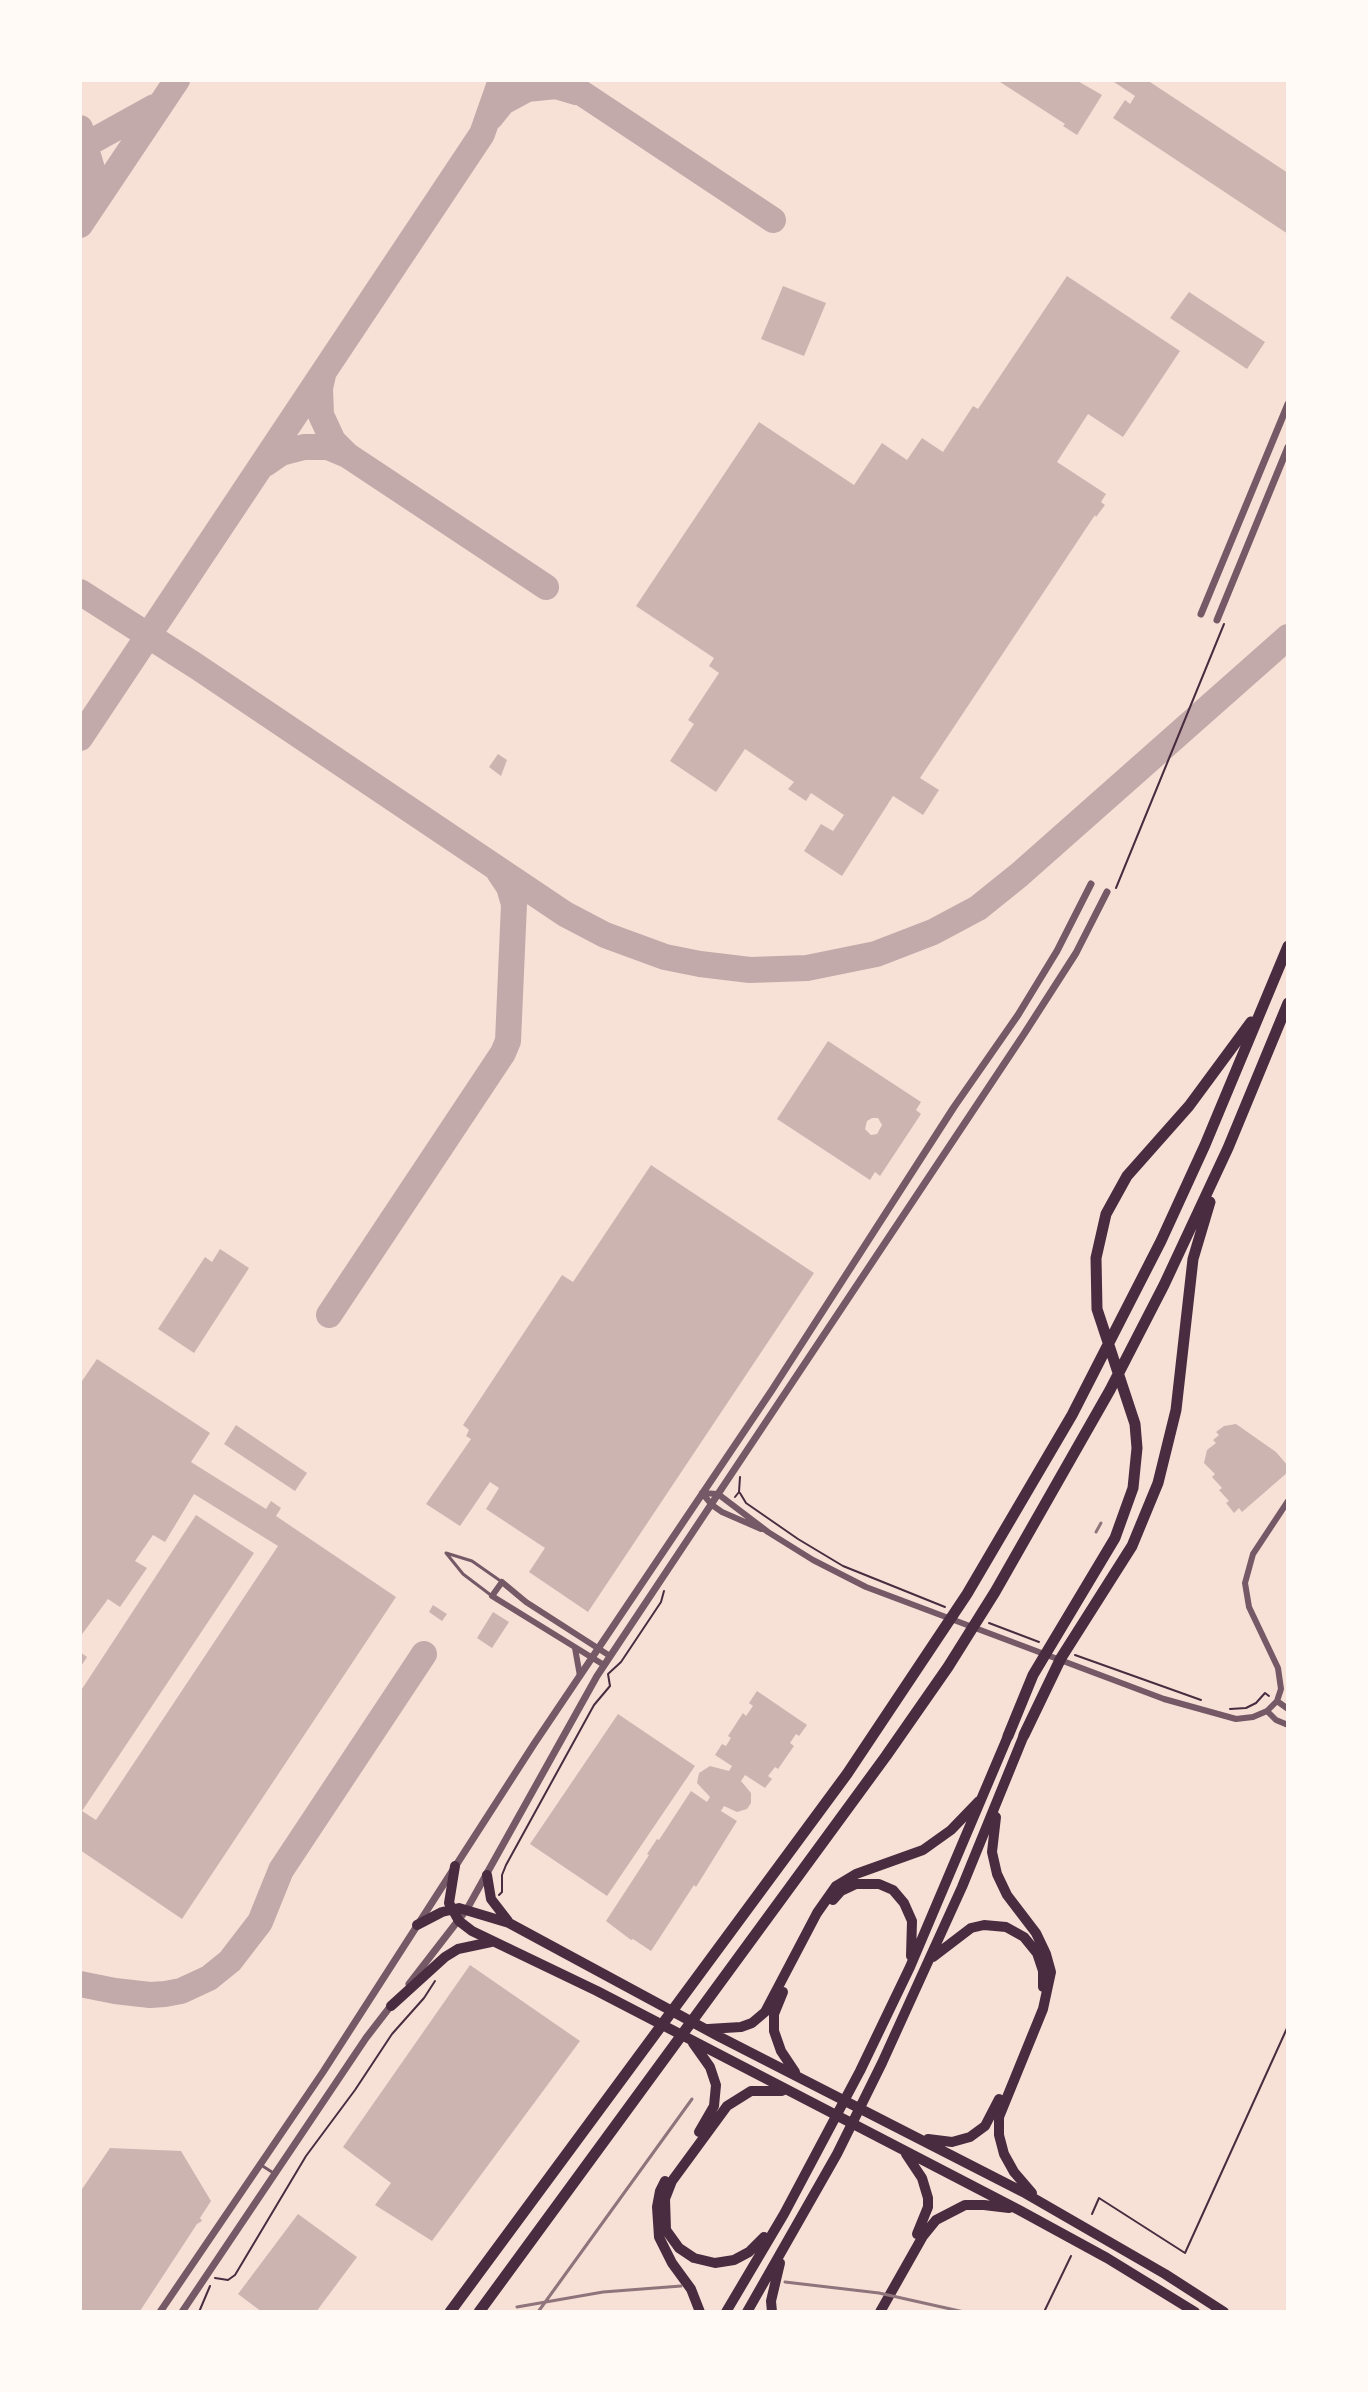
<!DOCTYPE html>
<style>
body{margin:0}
#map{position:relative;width:1368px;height:2392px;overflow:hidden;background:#f7e1d7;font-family:Manrope,sans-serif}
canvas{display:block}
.frame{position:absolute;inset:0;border:82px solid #fffaf5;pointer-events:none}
</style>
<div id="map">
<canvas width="1368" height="2392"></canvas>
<div class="frame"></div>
</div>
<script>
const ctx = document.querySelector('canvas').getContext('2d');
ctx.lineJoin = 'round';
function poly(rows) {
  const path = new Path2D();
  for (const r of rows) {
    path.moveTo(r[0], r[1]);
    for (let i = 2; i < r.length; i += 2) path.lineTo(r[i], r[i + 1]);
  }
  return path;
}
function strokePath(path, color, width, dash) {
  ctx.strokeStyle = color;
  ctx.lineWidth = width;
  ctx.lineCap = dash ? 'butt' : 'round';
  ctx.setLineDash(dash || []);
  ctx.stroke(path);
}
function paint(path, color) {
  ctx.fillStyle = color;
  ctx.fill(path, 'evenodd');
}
const taxiway = poly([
 [562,80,773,220],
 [491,117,503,102,527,89,556,86,576,92],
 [80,128,92,169,86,210],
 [80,148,154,107],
 [80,225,177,80],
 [323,375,320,388,321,415,333,441,347,455,546,587],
 [265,464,281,453,304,447,328,447,347,455],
 [80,592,196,666,565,914,605,935,665,957,700,964,750,970,807,968,876,954,933,932,978,908,1019,875,1288,637],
 [80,738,482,134,501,80],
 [329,1315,503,1053,508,1041,514,904,509,887,499,872],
 [80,1984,115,1991,150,1995,165,1994,181,1991,209,1978,230,1961,260,1922,281,1870,424,1654]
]);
const building = poly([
 [997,80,1076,80,1102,95,1077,135,1063,126,1065,124],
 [1111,80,1151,80,1150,82,1288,173,1288,234,1113,118,1125,100,1130,104,1135,96],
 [1067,276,1180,351,1123,437,1088,414,1057,462,1106,494,1101,502,1105,505,1096,517,1095,515,920,778,939,790,923,815,893,796,842,876,804,851,821,824,833,831,844,815,811,793,806,801,788,789,794,782,745,749,716,792,670,761,694,724,688,720,719,673,709,666,714,658,636,606,759,422,854,485,882,443,907,460,922,438,943,452,973,406,978,409],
 [783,286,826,303,804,356,761,339],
 [1189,292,1265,342,1247,369,1170,318],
 [498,754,507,760,501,776,489,767],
 [828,1041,921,1102,916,1110,921,1114,880,1176,875,1172,870,1180,777,1119],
 [872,1118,878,1118,882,1125,877,1134,871,1135,865,1129,867,1121],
 [651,1165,814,1273,588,1612,529,1572,545,1548,486,1509,499,1488,490,1482,460,1526,426,1504,471,1439,466,1436,469,1430,463,1425,562,1275,573,1282],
 [220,1249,249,1268,194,1353,158,1329,205,1257,212,1262],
 [97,1359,210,1433,191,1462,266,1509,271,1501,281,1508,276,1516,396,1597,182,1919,80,1850,80,1692,196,1515,254,1553,82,1811,96,1820,278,1546,194,1494,165,1542,153,1535,135,1561,147,1568,120,1607,108,1599,80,1637,80,1384],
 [1236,1424,1276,1452,1288,1466,1288,1472,1242,1512,1239,1508,1234,1513,1226,1503,1229,1501,1219,1490,1222,1488,1212,1477,1215,1474,1204,1463,1207,1450,1216,1443,1213,1440,1219,1435,1216,1432,1224,1426],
 [236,1425,307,1473,295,1491,224,1444],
 [433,1605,447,1614,442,1621,429,1612],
 [493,1612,509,1622,492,1648,477,1638],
 [80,1652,87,1657,80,1668],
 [757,1691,807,1725,799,1736,796,1734,790,1743,794,1746,778,1769,775,1767,768,1776,772,1779,765,1788,745,1775,741,1781,751,1793,751,1803,747,1809,737,1812,724,1806,721,1811,737,1821,696,1887,694,1885,651,1951,633,1939,631,1940,606,1921,649,1855,647,1854,657,1839,659,1840,691,1791,707,1802,710,1797,697,1783,699,1773,710,1766,729,1771,732,1766,715,1755,722,1744,726,1746,731,1738,728,1736,743,1713,746,1716,753,1706,749,1703],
 [618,1714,695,1766,607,1896,530,1844],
 [470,1965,580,2041,432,2241,375,2205,391,2183,343,2147],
 [110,2148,181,2151,211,2201,200,2218,202,2221,197,2224,140,2311,80,2312,80,2192],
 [298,2214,357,2257,316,2312,262,2312,238,2294]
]);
const path = poly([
 [1116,888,1224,624],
 [740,1493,746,1503,798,1539,843,1566,945,1607],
 [735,1497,739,1492,740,1477],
 [989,1623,1039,1642],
 [1075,1655,1201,1700],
 [1230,1709,1246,1708,1256,1703,1265,1693,1269,1696],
 [499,1895,502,1892,502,1875,506,1865,594,1705,610,1686,608,1674,621,1662,661,1602,664,1591],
 [1092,2214,1099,2198,1185,2253,1288,2026],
 [215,2278,228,2280,235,2275,306,2156,355,2090,392,2034,424,1998,435,1981],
 [199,2312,210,2286],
 [1044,2312,1071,2256]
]);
const service = poly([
 [446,1553,472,1561,502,1582],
 [446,1553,463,1574,492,1596],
 [261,2165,275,2174]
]);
const minor = poly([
 [702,1493,718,1494,768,1532,813,1560,866,1587,1164,1699,1236,1719,1253,1717,1267,1711,1277,1701,1281,1689,1278,1668,1249,1607,1245,1583,1253,1554,1288,1501],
 [702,1493,712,1505,722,1512,761,1529],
 [575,1648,580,1676],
 [604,1665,492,1596,502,1582,526,1602,610,1656],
 [1277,1701,1288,1709],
 [1267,1711,1276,1720,1288,1725]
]);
const tertiary = poly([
 [1201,614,1288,404],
 [1217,620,1288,447],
 [409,1984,467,1909,597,1676,1024,1034,1076,953,1107,892],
 [160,2312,323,2072,534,1744,772,1390,954,1107,1018,1015,1057,951,1091,884],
 [182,2312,366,2038,393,2003]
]);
const trunk = poly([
 [996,1817,992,1852,997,1874,1007,1895,1036,1933,1046,1954,1051,1972,1043,2009,999,2117,999,2135,1004,2154,1014,2172,1032,2193],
 [455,1866,449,1903,459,1921,472,1931,597,1991,1019,2210,1107,2258,1195,2312],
 [487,1875,491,1899,508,1921],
 [833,1900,841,1891,856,1884,879,1884,893,1890,904,1903,912,1921,911,1956],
 [417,1925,442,1912,459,1908,509,1923,720,2037,1023,2192,1165,2274,1224,2312],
 [933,1957,971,1928,984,1925,1006,1927,1024,1937,1037,1953,1043,1971,1043,1987],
 [783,1992,774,2014,774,2031,781,2051,795,2072],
 [391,2006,445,1957,458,1949,491,1942],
 [708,2029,741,2027,752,2023,765,2012,817,1913,836,1886,856,1874,923,1850,951,1830,979,1801],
 [693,2043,710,2067,716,2085,714,2106,699,2132],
 [928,2139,952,2142,970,2137,985,2126,999,2099],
 [906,2154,922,2178,928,2198,928,2207,917,2234],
 [665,2181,660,2191,657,2207,659,2237,672,2263,691,2289,700,2312],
 [764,2237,749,2252,734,2260,715,2263,694,2258,679,2248,666,2230,665,2199,672,2181,727,2106,751,2091,782,2091],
 [726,2312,784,2214,860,2071,910,1967,1008,1736],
 [747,2312,837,2154,882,2063,962,1887,1024,1735],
 [772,2312,771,2301,780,2263],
 [880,2312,923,2236,936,2220,965,2205,984,2205,1009,2208]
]);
const motorway = poly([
 [1024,1735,1061,1658,1132,1546,1158,1483,1176,1410,1193,1259,1210,1202],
 [1008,1736,1033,1675,1115,1538,1133,1488,1137,1448,1135,1424,1097,1309,1096,1258,1106,1214,1127,1176,1189,1106,1251,1022],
 [450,2312,847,1774,967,1594,1072,1415,1161,1241,1205,1145,1288,946],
 [479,2312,886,1756,948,1667,995,1592,1110,1390,1164,1285,1228,1148,1288,1003]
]);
const rail = poly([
 [1096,1532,1101,1523],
 [785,2282,879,2293,964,2312],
 [517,2307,603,2292,681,2286],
 [538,2312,692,2099]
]);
strokePath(taxiway, '#c3aaaa', 26);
paint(building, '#ccb4b1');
strokePath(path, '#4a2c40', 2);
strokePath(service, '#755966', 3);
strokePath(minor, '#755966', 6);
strokePath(tertiary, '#755966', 7);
strokePath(trunk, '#4a2c40', 10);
strokePath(motorway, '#4a2c40', 11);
strokePath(rail, '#8f747c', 3);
</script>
